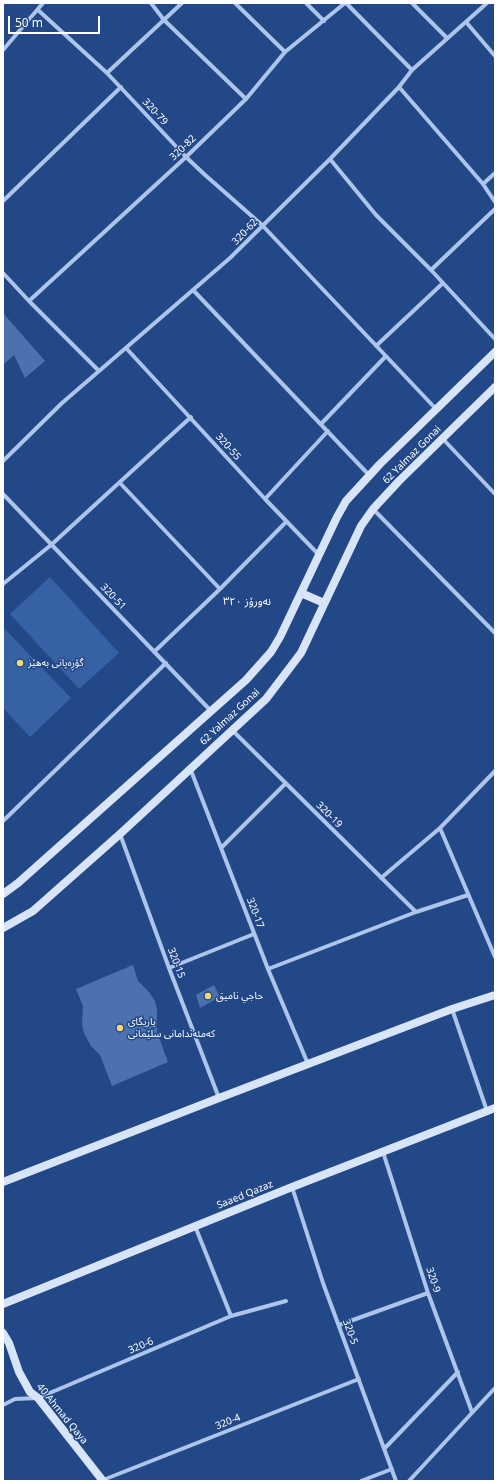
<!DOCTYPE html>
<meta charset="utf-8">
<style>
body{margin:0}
#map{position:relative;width:498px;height:1484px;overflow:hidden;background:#224888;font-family:"Noto Sans",sans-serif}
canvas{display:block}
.frame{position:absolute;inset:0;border:4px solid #fff;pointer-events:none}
.scale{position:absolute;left:8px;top:16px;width:92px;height:18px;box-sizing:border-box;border:2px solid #fff;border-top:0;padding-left:5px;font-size:12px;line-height:14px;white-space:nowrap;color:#fff;-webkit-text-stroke:3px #224888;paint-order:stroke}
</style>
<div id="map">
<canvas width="498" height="1484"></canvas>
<div class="frame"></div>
<div class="scale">50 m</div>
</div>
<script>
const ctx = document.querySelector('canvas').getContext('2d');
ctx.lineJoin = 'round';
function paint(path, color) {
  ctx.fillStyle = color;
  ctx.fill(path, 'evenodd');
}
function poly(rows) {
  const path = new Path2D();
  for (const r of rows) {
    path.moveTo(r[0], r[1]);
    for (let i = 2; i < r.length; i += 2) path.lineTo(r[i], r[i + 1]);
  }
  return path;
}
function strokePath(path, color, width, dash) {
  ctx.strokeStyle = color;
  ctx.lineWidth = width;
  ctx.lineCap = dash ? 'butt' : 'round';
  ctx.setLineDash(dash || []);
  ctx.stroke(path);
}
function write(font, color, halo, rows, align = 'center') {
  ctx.font = font + ' "Noto Sans","Noto Sans Arabic",sans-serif';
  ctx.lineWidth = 3;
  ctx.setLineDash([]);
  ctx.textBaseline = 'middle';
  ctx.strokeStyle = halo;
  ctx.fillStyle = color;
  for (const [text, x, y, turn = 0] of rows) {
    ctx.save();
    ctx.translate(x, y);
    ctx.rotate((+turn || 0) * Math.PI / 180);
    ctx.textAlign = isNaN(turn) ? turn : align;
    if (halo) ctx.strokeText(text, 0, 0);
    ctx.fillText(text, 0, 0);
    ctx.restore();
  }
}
const green = poly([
 [50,577,119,653,79,689,10,614],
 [3,627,71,698,30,737,3,708]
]);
const building = poly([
 [3,313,45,361,25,378,14,355,3,365],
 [133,965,138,981,149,992,155,1001,157,1010,157,1032,168,1062,112,1086,100,1055,91,1046,84,1033,82,1025,83,1006,76,989],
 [214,985,220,997,200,1008,196,995]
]);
const street = poly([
 [151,3,164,20,246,99],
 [235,3,285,52],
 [306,3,324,21],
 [346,3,412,70],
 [412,3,447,38],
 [38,10,107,73,186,157,204,174,262,225,436,409],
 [466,22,495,56],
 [3,50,43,3],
 [107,73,182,3],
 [399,87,483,184,495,202],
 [330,159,376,215,431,270,495,339],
 [483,184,495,173],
 [3,201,121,87],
 [431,270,495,209],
 [3,273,29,301,99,371],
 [193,290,369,475],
 [29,301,186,157,246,99,285,52,345,3],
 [376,346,443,283],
 [126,348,265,499,319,555],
 [321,424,386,356],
 [442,438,495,494],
 [3,461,62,403,230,258,330,159,399,87,412,70,487,3],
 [120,483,220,589],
 [3,494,211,711],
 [265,499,328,431],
 [373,509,495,633],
 [3,584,51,545,191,417],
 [155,651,220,589,286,522],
 [232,730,416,912],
 [190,768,268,969,308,1064],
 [3,821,166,663],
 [440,828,495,957],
 [120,834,169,968,219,1098],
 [221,848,286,783],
 [381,878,440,828,495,771],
 [169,968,254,934],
 [268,969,416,912,468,895],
 [452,1009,487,1111],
 [383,1152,428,1293,472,1412],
 [292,1187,323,1283,396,1481],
 [195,1226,231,1316],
 [339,1325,428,1293],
 [3,1405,15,1399,38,1398,231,1316,286,1301],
 [385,1448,458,1372],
 [103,1480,359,1379],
 [361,1481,392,1469],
 [409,1481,495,1388]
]);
const secondary = poly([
 [301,593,324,603],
 [3,894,18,883,246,680,271,652,280,637,337,517,346,501,380,464,495,352],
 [3,928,33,911,120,834,266,699,301,653,361,526,373,509,399,481,495,387],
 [3,1182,219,1098,452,1009,495,995],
 [3,1304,292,1187,495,1108],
 [3,1333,9,1343,19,1372,30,1392,38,1398,103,1481]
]);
const markers = [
 [20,663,4,"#f6d76f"],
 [208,996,4,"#f6d76f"],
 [120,1028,4,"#f6d76f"]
];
const streetNames = [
 ["320-79",155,112,47],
 ["320-82",183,148,-44],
 ["320-62",245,232,-46],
 ["320-55",228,447,48],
 ["62 Yalmaz Gonai",412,455,-45],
 ["320-51",113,597,46],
 ["62 Yalmaz Gonai",230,717,-43],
 ["320-19",329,815,45],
 ["320-17",255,913,69],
 ["320-15",176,963,69],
 ["Saaed Qazaz",245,1195,-22],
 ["320-9",433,1280,72],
 ["320-5",350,1332,70],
 ["320-6",141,1346,-23],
 ["40 Ahmad Qaya",62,1414,51],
 ["320-4",228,1422,-22]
];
const poiNames = [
 ["گۆڕەپانی بەهێز",28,663],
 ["حاجي ناميق",216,996],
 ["یاریگای",128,1022],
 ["کەمئەندامانی سلێمانی",128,1034]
];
const neighbourhoodNames = [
 ["نەورۆز ٣٢٠",247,602]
];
paint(green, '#3661a5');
paint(building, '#4b71b0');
strokePath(street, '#adc5ea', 4);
strokePath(secondary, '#d8e4f8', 8);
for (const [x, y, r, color] of markers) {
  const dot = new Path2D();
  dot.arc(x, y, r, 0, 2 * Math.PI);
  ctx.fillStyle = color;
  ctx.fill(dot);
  strokePath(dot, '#224888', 1.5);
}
write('10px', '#fff', '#224888', streetNames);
write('10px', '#fff', '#224888', poiNames, 'left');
write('11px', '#fff', '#224888', neighbourhoodNames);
</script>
